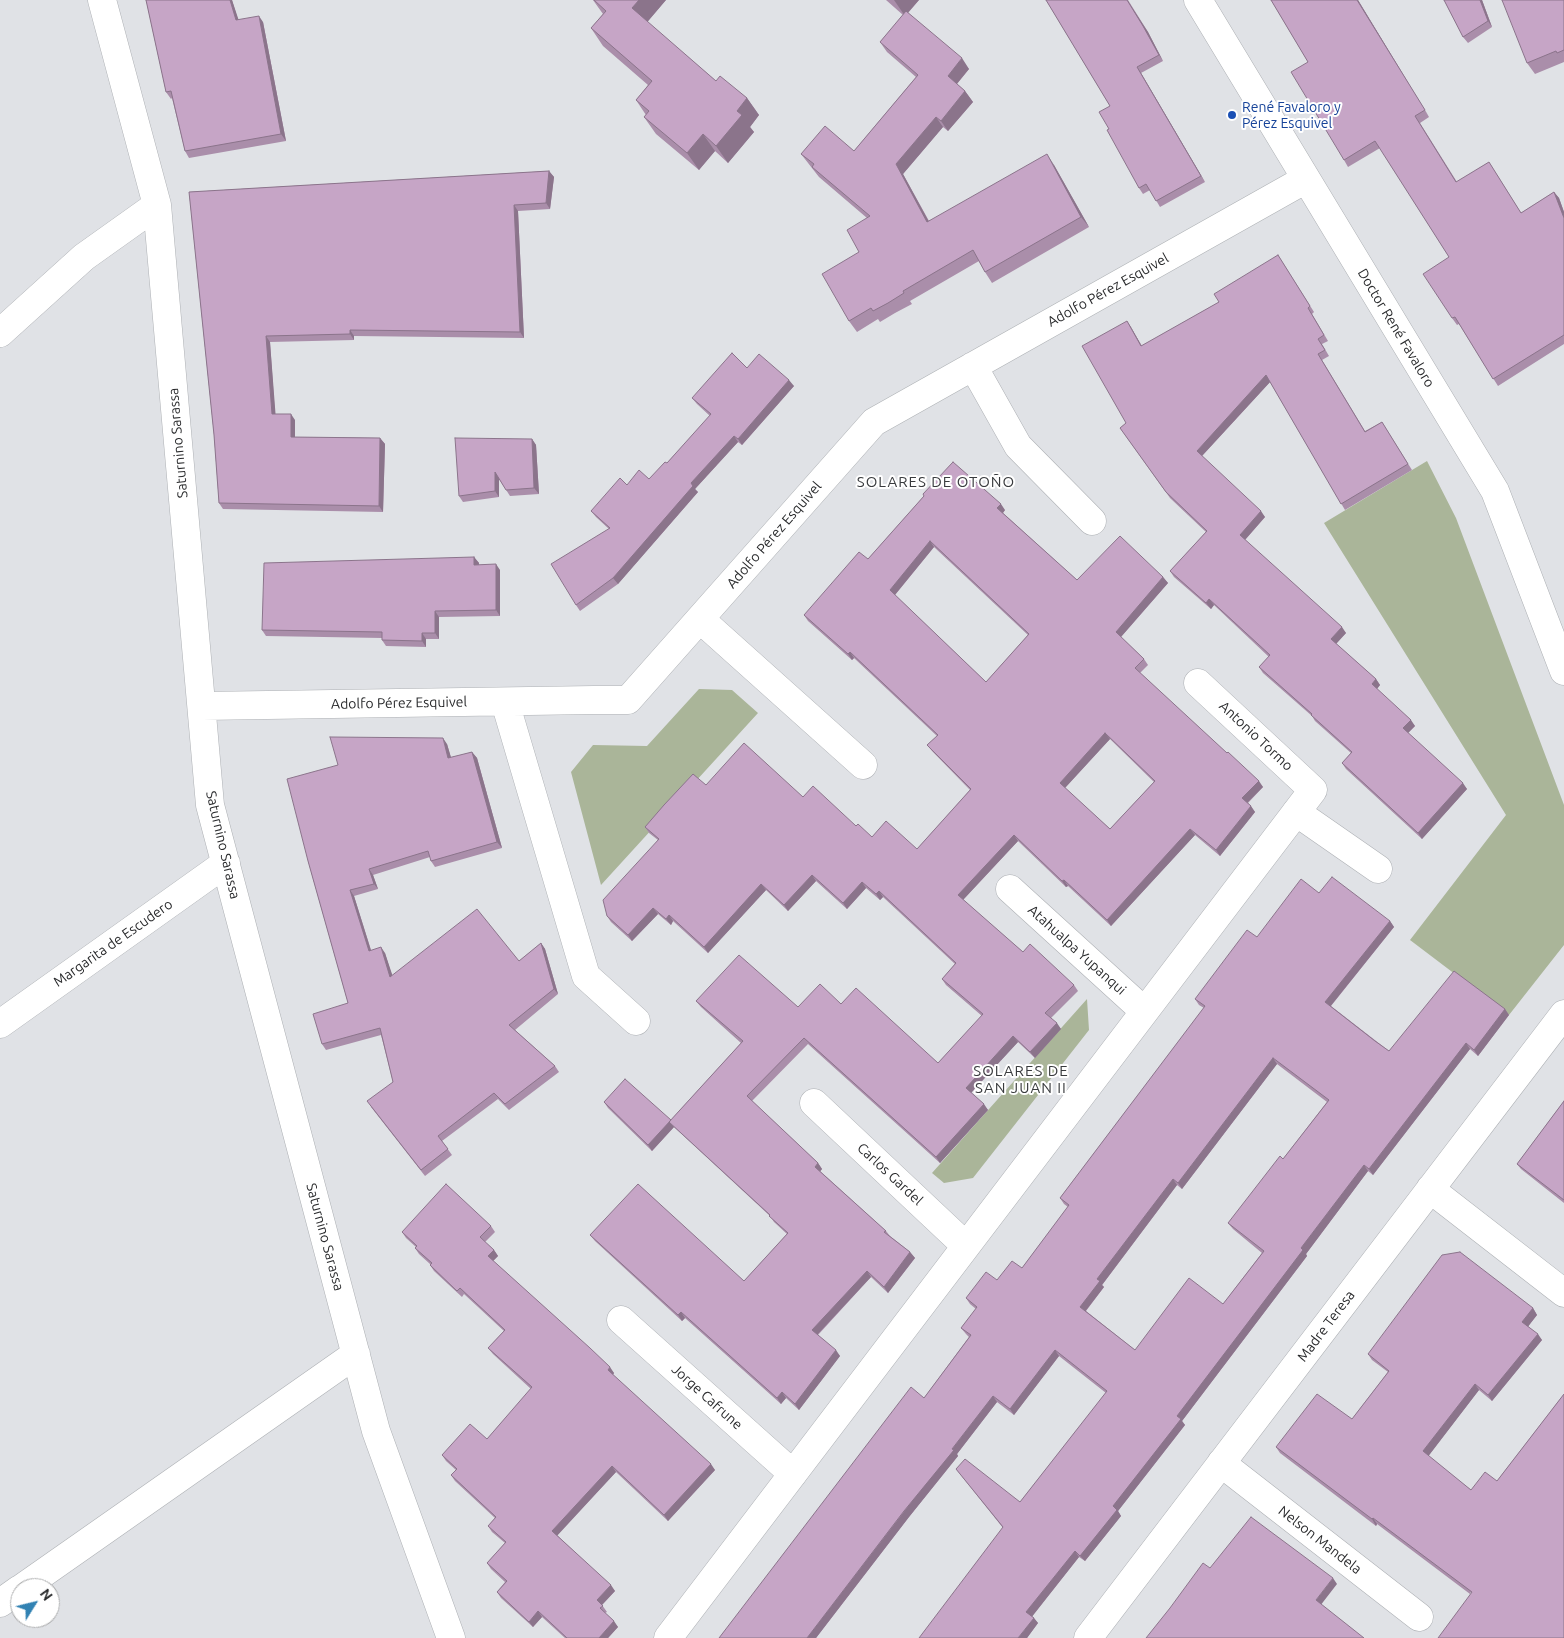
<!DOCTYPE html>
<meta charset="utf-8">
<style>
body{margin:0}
#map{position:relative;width:1564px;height:1638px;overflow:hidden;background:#e0e2e6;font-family:Ubuntu,sans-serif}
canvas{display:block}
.north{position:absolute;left:10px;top:1578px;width:50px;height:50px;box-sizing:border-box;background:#fff;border:1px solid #a9aaab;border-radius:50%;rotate:54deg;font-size:14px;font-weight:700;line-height:20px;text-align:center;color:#292a2c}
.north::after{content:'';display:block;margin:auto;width:18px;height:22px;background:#3182b3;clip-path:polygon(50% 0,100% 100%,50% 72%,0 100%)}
</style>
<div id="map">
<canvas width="1564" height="1638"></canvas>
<div class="north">N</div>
</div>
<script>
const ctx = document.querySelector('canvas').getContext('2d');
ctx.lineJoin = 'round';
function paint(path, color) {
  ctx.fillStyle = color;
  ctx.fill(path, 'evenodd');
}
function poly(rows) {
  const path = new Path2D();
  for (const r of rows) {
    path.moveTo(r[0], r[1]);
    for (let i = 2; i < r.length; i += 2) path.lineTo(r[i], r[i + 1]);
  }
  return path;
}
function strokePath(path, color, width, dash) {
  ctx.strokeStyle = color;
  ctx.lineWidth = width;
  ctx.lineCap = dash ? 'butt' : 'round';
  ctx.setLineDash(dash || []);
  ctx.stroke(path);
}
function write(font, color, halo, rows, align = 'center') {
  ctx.font = font + ' Ubuntu,sans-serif';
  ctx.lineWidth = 4;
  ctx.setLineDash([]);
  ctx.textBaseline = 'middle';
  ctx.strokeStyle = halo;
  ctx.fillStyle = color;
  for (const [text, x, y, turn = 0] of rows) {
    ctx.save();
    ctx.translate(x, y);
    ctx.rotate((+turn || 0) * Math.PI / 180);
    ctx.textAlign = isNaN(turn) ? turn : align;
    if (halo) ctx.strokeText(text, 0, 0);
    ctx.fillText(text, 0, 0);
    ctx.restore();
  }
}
const green = poly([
 [1427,461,1456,518,1564,805,1564,945,1509,1015,1410,940,1506,815,1324,523],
 [699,689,732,690,758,713,601,885,571,772,593,745,647,746],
 [1087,999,1089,1030,973,1178,944,1183,932,1173]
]);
const minor = poly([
 [102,0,157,205,210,805,376,1431,451,1638],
 [1198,0,1495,491,1564,671],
 [0,333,84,257,157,205],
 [973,366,1018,446,1092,521],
 [700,619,863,765],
 [505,702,586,976,636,1021],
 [202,706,594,700,628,700,874,422,1306,179],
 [1296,812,1378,869],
 [1010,889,1144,1011],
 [0,1024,226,863],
 [814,1103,966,1246],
 [1430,1189,1564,1293],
 [621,1320,793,1474],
 [1221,1463,1419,1617],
 [22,1588,356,1354],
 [0,1603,20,1589],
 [668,1638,1313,790,1198,683],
 [1088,1638,1564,1014]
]);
const wall = poly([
 [146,0,232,0,238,20,263,22,286,141,189,158,185,151,172,98,171,99,166,92],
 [593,0,666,0,647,22,716,81,747,98,759,115,750,127,754,132,728,163,715,151,699,170,656,134,644,117,646,115,636,100,648,85,603,46,591,28,603,14],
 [886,0,919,0,908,13,969,69,957,84,965,91,973,102,948,131,943,127,903,174,929,221,1054,165,1089,227,992,283,985,272,979,261,910,301,912,304,895,313,880,322,878,319,857,332,849,321,859,252,867,218,819,177,801,154,854,151,916,77,887,52,880,42,903,15],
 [1046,0,1128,0,1148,32,1163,61,1141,73,1205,182,1160,207,1150,190,1143,194,1139,188,1109,129,1110,106],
 [1271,0,1358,0,1429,117,1420,123,1457,182,1489,162,1521,213,1554,192,1559,198,1564,212,1564,344,1498,386,1459,324,1457,325,1452,318,1449,257,1380,148,1348,167,1344,160,1308,62],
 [1444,0,1482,0,1492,27,1468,43,1463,37],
 [1564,0,1564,62,1535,74,1527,63],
 [549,171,554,177,550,209,518,211,524,338,354,336,354,340,270,342,275,414,295,420,295,437,380,438,385,444,383,512,223,509,219,503,214,435,189,192],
 [1278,255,1314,312,1312,314,1328,341,1322,344,1329,356,1322,360,1365,431,1382,422,1412,470,1345,510,1270,382,1202,456,1265,517,1245,540,1346,633,1336,644,1376,679,1380,685,1377,689,1415,726,1408,733,1467,789,1422,839,1346,769,1342,763,1351,753,1315,721,1312,716,1263,673,1259,667,1269,657,1214,605,1211,609,1174,577,1170,571,1206,532,1170,498,1120,428,1126,423,1127,321,1142,346,1219,302],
 [747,368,794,386,742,445,738,442,695,489,698,492,618,584,580,611,576,605,609,529,596,517,591,511,627,485,649,479,667,463,710,416,697,404,692,398],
 [532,439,536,445,539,494,510,496,499,479,499,497,463,502,459,496],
 [923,494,1005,510,1003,513,1077,580,1163,577,1168,583,1121,637,1144,659,1148,665,1140,673,1263,787,1248,803,1255,812,1220,856,1195,835,1111,926,1068,886,1066,887,1018,841,963,900,1023,952,1074,985,1078,991,1051,1018,1061,1029,1035,1058,1018,1042,971,1093,988,1110,940,1163,808,1044,752,1101,818,1163,822,1169,820,1171,886,1231,890,1236,910,1252,915,1258,888,1293,871,1277,818,1335,840,1356,799,1410,786,1398,781,1404,685,1318,682,1321,595,1241,590,1235,744,1281,787,1234,774,1222,770,1216,674,1127,652,1151,608,1108,604,1102,671,1120,741,1043,701,1007,696,1001,798,1007,841,1004,938,1063,982,1016,946,985,942,979,955,964,883,897,880,900,866,888,847,909,816,881,788,911,766,890,708,953,673,921,671,925,658,914,632,941,611,922,607,916,658,840,649,833,645,827,706,785,803,797,856,826,872,837,917,849,970,790,932,751,927,745,937,736,854,658,852,660,808,621,804,615,868,559,924,496],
 [934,547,1028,635,986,682,895,595],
 [1110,739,1154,782,1110,829,1065,788],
 [474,557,479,563,479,565,500,570,500,616,439,617,439,639,426,639,426,647,386,646,382,640,382,638,266,636,262,630],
 [447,744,451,758,472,752,477,758,502,848,435,867,431,861,430,857,373,875,378,889,354,896,371,950,385,953,392,976,519,961,541,943,545,949,558,994,515,1030,555,1066,559,1072,509,1110,498,1099,442,1141,452,1155,425,1176,371,1107,393,1082,381,1035,326,1050,322,1044,348,1003,308,861],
 [1319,893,1390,921,1394,927,1331,1006,1389,1051,1505,1009,1509,1015,1478,1056,1470,1049,1373,1175,1368,1171,1306,1254,1307,1256,1182,1421,1185,1425,1118,1511,1121,1516,1085,1561,1079,1557,1032,1616,1038,1623,1027,1638,1003,1528,956,1469,1020,1502,1106,1393,1059,1356,1014,1415,997,1402,957,1454,958,1456,909,1517,816,1638,719,1638,924,1398,969,1337,966,1334,961,1328,976,1309,970,1304,966,1298,997,1280,1022,1268,1068,1207,1064,1204,1060,1198,1204,1008,1199,1005,1195,999,1257,937],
 [1277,1064,1327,1102,1283,1159,1228,1223,1233,1229,1262,1253,1223,1304,1135,1350,1086,1311,1104,1287,1102,1285,1177,1185,1182,1189],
 [1564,1101,1564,1203,1521,1169,1517,1164],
 [491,1226,495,1232,485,1242,494,1250,498,1256,493,1261,614,1373,613,1375,715,1470,668,1521,616,1472,557,1535,615,1591,602,1605,607,1612,605,1613,618,1627,608,1638,565,1638,542,1617,533,1627,501,1598,497,1592,505,1582,491,1569,487,1563,505,1543,492,1532,488,1526,495,1518,455,1481,451,1475,456,1470,446,1461,442,1455,487,1439,531,1389,493,1354,488,1348,504,1331,464,1294,462,1297,434,1271,430,1265,430,1264,419,1254,415,1248,416,1247,406,1238,402,1232],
 [1533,1308,1537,1315,1528,1326,1542,1340,1492,1401,1479,1390,1428,1456,1471,1490,1497,1481,1564,1394,1470,1594,1377,1524,1376,1526,1280,1453,1276,1447,1352,1419,1388,1372,1372,1360,1368,1354]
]);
const shadedWall = poly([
 [230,0,232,0,241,27,236,20],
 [639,0,666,0,644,26,632,8],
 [894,0,919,0,905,16],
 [1127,0,1148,32,1163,61,1159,55],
 [1357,0,1358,0,1429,117,1425,110],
 [1480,0,1482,0,1492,27,1488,21],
 [259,16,263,22,286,141,281,134],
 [962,58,969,69,955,86,948,76],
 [1137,67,1141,73,1205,182,1201,176],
 [965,91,973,102,948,131,941,121],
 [747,98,759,115,750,127,754,132,728,163,716,146,737,111],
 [936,117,943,127,903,174,935,233,927,222,896,164],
 [703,134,715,151,699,170,687,153],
 [1047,154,1054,165,1089,227,1081,217],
 [549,171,554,177,550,209,546,203],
 [1554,192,1559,198,1564,212,1564,218],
 [514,205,518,211,524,338,520,332],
 [1127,321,1131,327,1145,352,1141,346],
 [350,330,354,336,354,340,350,334],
 [266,336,270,342,276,420,272,414],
 [1266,375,1271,381,1201,457,1197,451],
 [789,380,794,386,742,445,738,439],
 [291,414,295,420,295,443,291,437],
 [734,436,738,442,695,489,698,492,618,584,613,578,691,483],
 [380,438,385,444,383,512,379,506],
 [532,439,536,445,539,494,534,488],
 [495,472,499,478,499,497,495,491],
 [1001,504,1005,510,1002,514,997,508],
 [1261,511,1265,517,1244,541,1240,535],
 [930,541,934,547,894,596,890,590],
 [474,557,479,563,478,570,474,565],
 [496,564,500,570,500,616,496,610],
 [1163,577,1168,583,1120,638,1116,632],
 [1209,599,1214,605,1211,609,1206,603],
 [435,611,439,617,439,639,435,633],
 [1342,627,1346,633,1335,645,1331,639],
 [422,633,426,639,426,647,422,641],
 [850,652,854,658,852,660,848,654],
 [1376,679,1380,685,1376,690,1372,684],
 [1411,720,1415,726,1407,734,1403,728],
 [1105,733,1110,739,1064,789,1060,783],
 [443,738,447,744,453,764,448,758],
 [472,752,477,758,502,848,497,842],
 [1259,781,1263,787,1246,804,1242,798],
 [1463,783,1467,789,1422,839,1418,833],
 [1251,806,1255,812,1220,856,1216,850],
 [1190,829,1195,835,1111,926,1107,920],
 [1014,835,1018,841,962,901,958,895],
 [369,869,373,875,378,889,374,884],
 [812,875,816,881,788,911,784,905],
 [1064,880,1068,886,1066,887,1062,881],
 [862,882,866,888,847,909,843,903],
 [761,884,766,890,708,953,704,947],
 [350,890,354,896,373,957,369,951],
 [879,891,883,897,880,900,876,894],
 [653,908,658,914,632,941,628,935],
 [669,915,673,921,671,925,666,919],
 [1390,921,1394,927,1329,1008,1325,1002],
 [541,943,545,949,558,994,554,989],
 [381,947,385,953,395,983,390,977],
 [1505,1009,1509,1015,1478,1056,1474,1050],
 [1057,1023,1061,1029,1035,1058,1030,1052],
 [1013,1036,1018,1042,970,1094,966,1088],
 [1466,1043,1470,1049,1373,1175,1369,1169],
 [1273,1058,1277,1064,1182,1189,1178,1183],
 [984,1104,988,1110,940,1163,936,1157],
 [669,1122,674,1127,652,1151,648,1145],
 [818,1163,822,1169,819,1173,815,1167],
 [1364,1165,1368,1171,1306,1254,1307,1256,1182,1421,1185,1425,1118,1511,1121,1516,1085,1561,1080,1556,1113,1506,1177,1416,1301,1248],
 [1173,1179,1177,1185,1102,1285,1104,1287,1084,1313,1080,1307,1097,1279],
 [494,1250,498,1256,492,1262,488,1256],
 [910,1252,915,1258,888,1293,884,1287],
 [867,1271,871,1277,816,1336,812,1330],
 [1533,1308,1537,1315,1527,1328,1522,1322],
 [681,1312,685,1318,682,1321,678,1315],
 [1538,1334,1542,1340,1492,1401,1488,1395],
 [836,1350,840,1356,799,1410,795,1404],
 [1055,1350,1059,1356,1014,1415,1010,1409],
 [610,1367,614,1373,612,1376,608,1370],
 [1475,1384,1479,1390,1427,1458,1423,1451],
 [782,1392,786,1398,781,1404,777,1398],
 [993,1396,997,1402,957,1454,958,1456,909,1517,816,1638,807,1638],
 [711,1464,715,1470,668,1521,664,1515],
 [612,1466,616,1472,556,1537,552,1531],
 [1373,1518,1377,1524,1376,1526,1372,1519],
 [1075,1551,1079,1557,1031,1618,1026,1612],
 [1333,1578,1337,1584,1320,1606,1316,1600],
 [611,1585,615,1591,601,1606,597,1600],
 [538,1611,542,1617,533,1627,529,1622],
 [1034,1618,1038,1623,1027,1638,1018,1638],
 [614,1621,618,1627,608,1638,599,1638]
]);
const building = poly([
 [146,0,230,0,236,20,259,16,281,134,185,151,171,91,166,92,146,0],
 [594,0,639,0,632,8,716,81,720,76,747,98,737,111,742,115,716,146,703,134,687,153,644,117,649,111,636,100,652,81,591,28,606,11,594,0],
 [1046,0,1127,0,1143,26,1159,55,1137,67,1201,176,1156,201,1146,184,1139,188,1107,130,1109,129,1099,112,1110,106,1046,0],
 [1271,0,1357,0,1425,110,1415,116,1456,182,1489,162,1521,213,1554,192,1564,218,1564,335,1493,379,1455,317,1452,318,1423,274,1449,257,1375,141,1344,160,1291,72,1308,62,1271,0],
 [1444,0,1480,0,1488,21,1463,37,1444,0],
 [1502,0,1564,0,1564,50,1557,53,1556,51,1527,63,1502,0],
 [906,11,962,58,948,76,965,91,941,121,936,117,896,164,927,222,1047,154,1081,217,985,272,973,250,903,291,904,293,888,303,873,311,871,308,849,321,822,274,859,252,847,230,870,216,812,167,814,164,801,154,825,126,854,151,918,75,880,42,906,11],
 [549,171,546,203,514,205,520,332,350,330,350,334,266,336,272,414,291,414,291,437,380,438,379,506,219,503,214,435,189,192,549,171],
 [1278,255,1310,306,1308,308,1324,335,1318,339,1325,350,1318,354,1365,432,1382,422,1408,464,1341,504,1266,375,1197,451,1261,511,1240,535,1342,627,1331,639,1376,679,1372,684,1411,720,1403,728,1463,783,1418,833,1342,763,1352,752,1311,715,1312,714,1259,667,1270,655,1209,599,1206,603,1170,571,1207,531,1166,492,1120,428,1126,423,1082,346,1127,321,1141,346,1219,302,1214,294,1278,255],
 [732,353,747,368,759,354,789,380,738,439,734,436,691,483,693,486,613,578,576,605,551,564,610,528,591,511,620,478,627,485,639,470,649,479,665,462,667,463,711,414,692,398,732,353],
 [455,438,532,439,534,488,506,490,495,472,495,491,459,496,455,438],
 [953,462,1001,504,997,508,1077,580,1120,536,1163,577,1116,632,1144,659,1135,668,1227,753,1228,752,1259,781,1242,798,1251,806,1216,850,1190,829,1107,920,1064,880,1062,881,1014,835,958,895,1023,952,1030,944,1074,985,1045,1013,1057,1023,1030,1052,1013,1036,966,1088,984,1104,936,1157,804,1038,747,1096,818,1163,815,1167,886,1231,884,1232,910,1252,884,1287,867,1271,812,1330,836,1350,795,1404,782,1392,777,1398,681,1312,678,1315,590,1235,638,1184,744,1281,788,1233,769,1216,770,1215,669,1122,743,1041,696,1001,739,955,798,1007,820,984,841,1004,856,988,938,1063,983,1014,942,979,956,963,879,891,876,894,862,882,843,903,812,875,784,905,761,884,704,947,669,915,666,919,653,908,628,935,607,916,603,900,659,839,645,827,664,805,693,774,706,785,744,743,803,797,813,786,856,826,858,824,872,837,886,821,917,849,971,789,927,745,938,735,850,652,848,654,804,615,859,552,868,559,924,496,923,494,953,462],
 [930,541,1029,634,986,682,890,590,930,541],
 [1105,733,1155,781,1110,829,1060,783,1105,733],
 [474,557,474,565,496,564,496,610,435,611,435,633,422,633,422,641,382,640,382,632,262,630,264,563,474,557],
 [330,737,443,738,448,758,472,752,497,842,431,861,428,851,369,869,374,884,350,890,369,951,381,947,390,977,477,909,519,961,541,943,554,989,509,1025,555,1066,505,1104,494,1093,438,1136,448,1149,421,1170,367,1101,393,1082,380,1028,322,1044,313,1014,348,1003,308,861,287,779,338,765,330,737],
 [1332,877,1390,921,1325,1002,1375,1041,1389,1051,1454,971,1505,1009,1474,1050,1466,1043,1369,1169,1364,1165,1301,1248,1303,1250,1177,1416,1181,1419,1113,1506,1117,1510,1080,1556,1075,1551,1026,1612,1034,1618,1018,1638,919,1638,1003,1527,956,1469,965,1459,1020,1502,1107,1391,1055,1350,1010,1409,993,1396,952,1449,954,1450,904,1511,807,1638,719,1638,911,1387,924,1398,971,1335,961,1328,977,1307,966,1298,986,1272,997,1280,1012,1261,1022,1268,1069,1205,1060,1198,1205,1006,1195,999,1247,930,1257,937,1301,879,1319,893,1332,877],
 [1273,1058,1329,1100,1283,1159,1280,1156,1228,1223,1264,1251,1223,1304,1189,1278,1135,1350,1080,1307,1100,1281,1097,1279,1173,1179,1178,1183,1273,1058],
 [625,1079,671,1120,648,1145,604,1102,625,1079],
 [1564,1101,1564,1200,1517,1164,1564,1101],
 [446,1184,491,1226,480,1237,494,1250,488,1256,590,1348,610,1367,608,1370,711,1464,664,1515,612,1466,552,1531,611,1585,597,1600,603,1606,600,1608,614,1621,599,1638,567,1638,538,1611,529,1622,497,1592,507,1581,487,1563,506,1542,488,1526,496,1517,451,1475,457,1469,442,1455,470,1424,487,1439,532,1387,488,1348,505,1330,460,1288,457,1291,430,1265,432,1263,415,1248,417,1246,402,1232,446,1184],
 [1460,1252,1533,1308,1522,1322,1538,1334,1488,1395,1475,1384,1423,1451,1471,1490,1485,1472,1497,1481,1564,1394,1564,1638,1438,1638,1472,1592,1373,1518,1372,1519,1276,1447,1317,1394,1352,1419,1389,1371,1368,1354,1442,1255,1460,1252],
 [1251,1517,1333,1578,1316,1600,1364,1638,1146,1638,1170,1608,1203,1563,1210,1568,1251,1517]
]);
const markers = [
 [1232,115,5,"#1a4fb4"]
];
const transitNames = [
 ["René Favaloro y",1242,107],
 ["Pérez Esquivel",1242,123]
];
const streetNames = [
 ["Adolfo Pérez Esquivel",1108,290,-29],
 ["Doctor René Favaloro",1396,328,59],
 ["Saturnino Sarassa",178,443,-95],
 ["Adolfo Pérez Esquivel",774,535,-49],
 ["Adolfo Pérez Esquivel",399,703,-1],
 ["Antonio Tormo",1256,736,43],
 ["Saturnino Sarassa",223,845,77],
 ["Margarita de Escudero",113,943,-35],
 ["Atahualpa Yupanqui",1077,950,42],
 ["Carlos Gardel",890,1174,43],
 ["Saturnino Sarassa",325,1237,75],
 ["Madre Teresa",1326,1326,-53],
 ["Jorge Cafrune",707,1397,42],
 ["Nelson Mandela",1320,1540,38]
];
const neighbourhoodNames = [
 ["SOLARES DE OTOÑO",936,482],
 ["SOLARES DE",1021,1071],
 ["SAN JUAN II",1021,1088]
];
paint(green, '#aab599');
strokePath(minor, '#adb0b4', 29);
strokePath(minor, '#fff', 28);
paint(wall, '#aa8eaa');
paint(shadedWall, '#8b748b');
paint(building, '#c6a5c6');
strokePath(building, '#8b748b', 1);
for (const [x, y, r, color] of markers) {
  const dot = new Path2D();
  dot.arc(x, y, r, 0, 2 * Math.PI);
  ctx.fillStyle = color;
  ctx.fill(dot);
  strokePath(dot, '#fff', 2);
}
write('14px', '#164399', '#fff', transitNames, 'left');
write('14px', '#292a2c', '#fff', streetNames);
ctx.letterSpacing = '1px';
write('15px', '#393b3e', '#fff', neighbourhoodNames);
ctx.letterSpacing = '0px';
</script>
